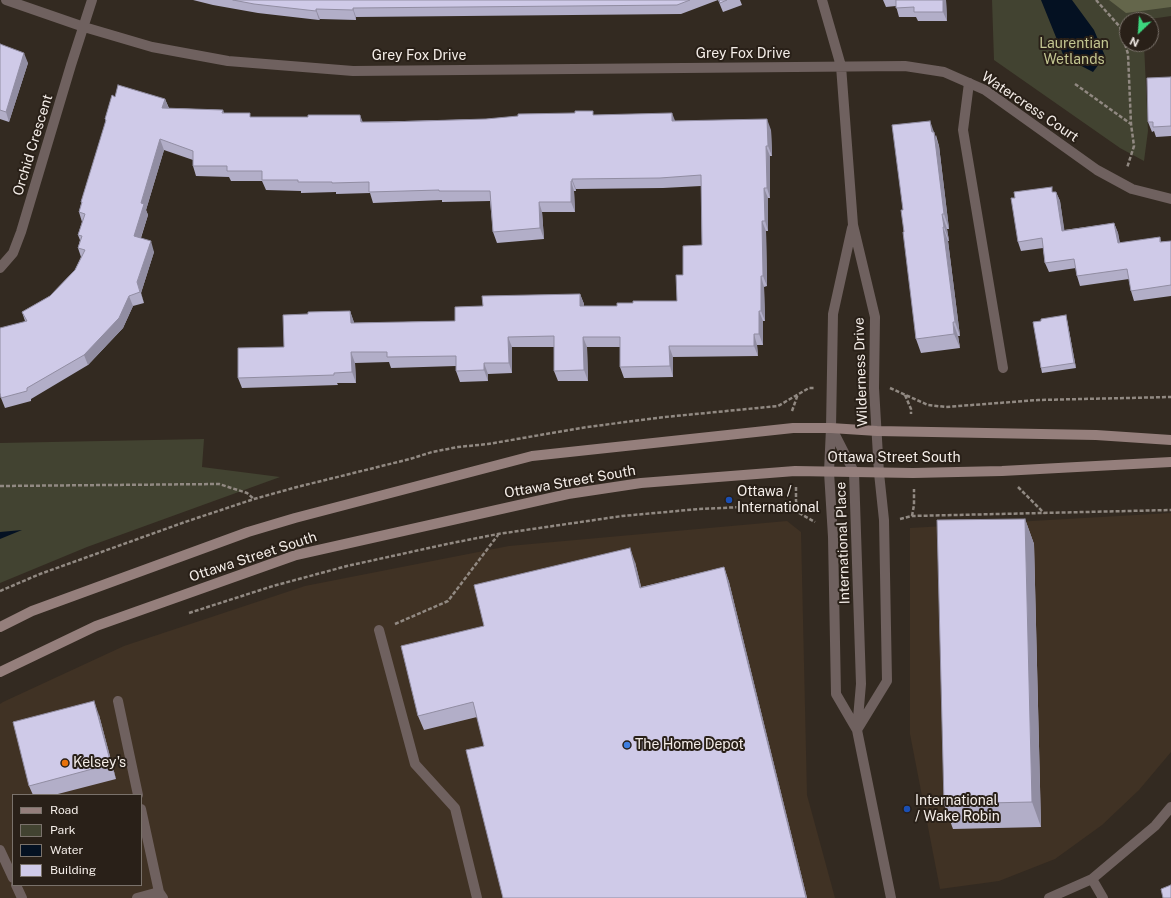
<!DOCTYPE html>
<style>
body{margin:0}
#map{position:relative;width:1171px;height:898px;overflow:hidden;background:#332a21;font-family:"Public Sans",sans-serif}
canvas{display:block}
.legend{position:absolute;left:12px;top:794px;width:130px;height:92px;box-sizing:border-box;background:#292018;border:1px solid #7a726b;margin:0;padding:5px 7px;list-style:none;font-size:12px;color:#f4ede8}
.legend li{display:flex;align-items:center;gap:8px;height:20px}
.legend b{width:20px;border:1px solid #7a726b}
.north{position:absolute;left:1119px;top:12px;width:40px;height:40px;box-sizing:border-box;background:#292018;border:1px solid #7a726b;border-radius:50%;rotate:205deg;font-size:11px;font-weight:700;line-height:16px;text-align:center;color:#f4ede8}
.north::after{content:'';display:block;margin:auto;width:14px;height:18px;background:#3cd77e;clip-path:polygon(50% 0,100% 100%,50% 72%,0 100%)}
</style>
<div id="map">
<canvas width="1171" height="898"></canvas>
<ul class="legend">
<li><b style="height:5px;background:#957f7c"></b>Road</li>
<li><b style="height:11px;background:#424331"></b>Park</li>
<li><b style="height:11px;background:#041122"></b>Water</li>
<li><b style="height:11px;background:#cfcae8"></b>Building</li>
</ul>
<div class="north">N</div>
</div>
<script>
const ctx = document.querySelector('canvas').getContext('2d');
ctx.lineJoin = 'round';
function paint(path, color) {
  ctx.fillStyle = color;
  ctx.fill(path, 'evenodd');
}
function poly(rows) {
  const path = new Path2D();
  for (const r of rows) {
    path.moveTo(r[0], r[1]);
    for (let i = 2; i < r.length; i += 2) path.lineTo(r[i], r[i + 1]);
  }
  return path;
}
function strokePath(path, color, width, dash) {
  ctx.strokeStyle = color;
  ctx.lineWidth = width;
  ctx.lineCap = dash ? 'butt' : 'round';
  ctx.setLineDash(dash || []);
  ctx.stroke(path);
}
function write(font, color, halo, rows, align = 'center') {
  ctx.font = font + ' "Public Sans",sans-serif';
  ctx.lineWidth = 4;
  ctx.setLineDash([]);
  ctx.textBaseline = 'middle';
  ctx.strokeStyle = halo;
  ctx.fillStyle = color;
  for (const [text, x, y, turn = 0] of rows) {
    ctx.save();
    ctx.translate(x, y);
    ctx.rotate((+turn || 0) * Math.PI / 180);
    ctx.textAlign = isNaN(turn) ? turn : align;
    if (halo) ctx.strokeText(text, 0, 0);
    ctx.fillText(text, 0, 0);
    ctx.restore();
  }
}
const built = poly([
 [1171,513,1171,752,1139,790,1102,825,1055,859,999,881,940,889,910,734,910,528],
 [787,521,801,532,807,795,835,898,0,898,0,704,3,702,124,646,305,586,509,546],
 [13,795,141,795,141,885,13,885]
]);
const green = poly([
 [992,0,1171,0,1171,16,1143,20,1127,20,1127,44,1144,44,1148,131,1144,161,1120,148,994,60],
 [204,439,202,467,280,477,87,547,0,583,0,443]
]);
const forest = poly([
 [1109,0,1171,0,1171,7,1126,13]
]);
const water = poly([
 [1041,0,1072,0,1094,30,1105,56,1093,72,1064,57],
 [22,530,0,539,0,532]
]);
const path = poly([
 [1096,0,1120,27,1128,54,1131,124,1134,146,1127,168],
 [1075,84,1131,124],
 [890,388,928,405,946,407,1038,400,1171,397],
 [905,395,911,409,911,414],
 [792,411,798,394],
 [0,486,219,484,247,493,254,499],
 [796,487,796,501,799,512],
 [1018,487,1044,513],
 [912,516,914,505,914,489],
 [900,519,912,516,1171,510],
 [0,591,40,574,185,522,254,499,297,487,410,459,432,452,458,447,488,444,587,427,665,417,778,406,809,388,815,388],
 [189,613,273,586,347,566,447,544,498,534,622,516,699,509,785,505,815,522],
 [395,624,448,601,498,535]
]);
const lane = poly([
 [969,83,963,130,1003,368],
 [379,630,415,764,455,808,477,898],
 [118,701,138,795],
 [141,809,159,892,163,898],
 [0,850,13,878],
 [16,885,22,898],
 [137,898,159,892]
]);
const street = poly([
 [6,0,84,27,152,47,228,61,353,71,905,66,944,72,985,90,1097,170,1132,189,1171,199],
 [822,0,841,66,853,225,875,317,874,388,879,473,884,520,887,681,857,730],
 [852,228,833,314,831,428,829,472,833,537,836,694,857,730],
 [0,268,13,253,21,232,71,65,92,0],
 [832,429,854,472,861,684,857,730,891,898],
 [1092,879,1103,898],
 [1049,898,1092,879,1155,826,1171,807]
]);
const secondary = poly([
 [0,627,32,611,248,532,295,518,532,456,793,428,831,428,877,431,1096,435,1171,440],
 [0,672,96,626,296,555,568,494,641,483,795,471,913,473,1002,471,1171,462]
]);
const wall = poly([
 [193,0,740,0,742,5,723,12,718,0,681,14,356,17,356,20,320,19,319,20,258,13,213,5],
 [883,0,946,0,947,21,918,21,916,17,899,17,896,6,886,7],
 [0,44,28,63,9,122,0,119],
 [1171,77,1171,136,1156,137,1154,131,1152,132,1148,122],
 [115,97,165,99,169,108,223,110,224,113,251,117,363,122,486,119,595,115,674,121,771,130,772,156,770,156,770,198,768,198,768,231,766,231,767,286,764,287,765,321,763,321,763,345,757,345,758,356,673,357,673,377,624,378,620,367,620,347,587,347,588,381,558,381,554,371,554,347,512,347,512,373,488,374,488,381,460,382,456,371,456,366,391,368,389,362,355,363,356,383,337,383,338,385,242,388,238,378,284,347,308,314,350,311,354,323,455,321,483,306,580,294,584,304,584,306,617,306,633,303,677,301,683,275,702,245,701,186,663,188,576,189,576,191,574,191,575,212,542,212,544,239,497,243,493,232,490,201,442,202,442,200,373,203,370,193,336,194,336,192,301,193,301,191,266,190,262,181,231,181,229,177,196,176,193,166,193,160,164,150,146,210,148,215,141,238,154,252,141,293,144,303,133,306,123,328,88,365,31,399,31,401,5,408,1,398,25,321,22,312,50,296,75,270,81,257,78,248,80,240,78,235,82,222,79,212,81,204,81,202,106,122,105,119],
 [936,135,939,146,949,229,947,229,949,241,948,241,960,336,958,336,960,348,921,353,916,339,904,232,903,210],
 [1056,192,1060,201,1064,230,1114,223,1118,233,1120,243,1160,237,1161,242,1171,241,1171,296,1134,301,1131,291,1129,279,1080,286,1077,276,1076,268,1049,272,1045,263,1043,248,1021,251,1018,242,1015,198],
 [1067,320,1076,368,1042,373,1041,368],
 [1025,519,1034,544,1041,827,953,829,944,804],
 [635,562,641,587,724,567,729,582,807,898,503,898,484,746,477,717,424,730,418,716,484,626],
 [99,715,116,779,54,795,33,795,29,786]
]);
const shadedWall = poly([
 [943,0,946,0,947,21,943,12],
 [353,8,356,17,356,20,353,10],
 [316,9,320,19,319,20,316,11],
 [24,53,28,63,9,122,6,112],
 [165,99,169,109,162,108],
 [672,113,676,123,672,121],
 [360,115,364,125,361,122],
 [767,119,771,130,772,156,768,146],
 [930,121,939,146,949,229,944,214],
 [160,139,164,150,146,210,148,215,138,246,134,236,141,203],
 [766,146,770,156,770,198,767,188],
 [572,179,576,189,576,191,572,181],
 [571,181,574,191,575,212,571,202],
 [764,188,768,198,768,231,765,221],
 [1056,192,1060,201,1066,240,1062,231],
 [539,202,542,212,544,239,540,228],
 [942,214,947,229,949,241,944,227],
 [762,221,766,231,767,286,763,276],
 [1114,223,1118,233,1121,253,1118,243],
 [943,227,948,241,960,336,955,322],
 [151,241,154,252,141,293,144,303,137,282],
 [761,276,764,287,765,321,761,311],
 [580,294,584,304,584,317,580,306],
 [129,296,133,306,123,328,88,365,84,355],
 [350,311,354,322,354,333,351,323],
 [759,311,763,321,763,345,759,334],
 [1066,315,1067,320,1076,368,1074,363],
 [953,322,958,336,960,348,954,334],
 [754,334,757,345,758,356,754,346],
 [508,337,512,347,512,373,509,363],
 [583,337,587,347,588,381,584,370],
 [669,346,673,357,673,377,670,366],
 [351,352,355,363,356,383,352,372],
 [484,363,488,374,488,381,484,370],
 [1025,519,1034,544,1041,827,1032,802],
 [630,548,635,562,645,602,640,588],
 [724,567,729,582,807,898,806,898],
 [94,701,99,715,116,779,111,764]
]);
const building = poly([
 [233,0,690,0,677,5,353,8,353,10,316,9,316,11,254,4,233,0],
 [719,0,727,0,720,3,719,0],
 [896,0,943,0,943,12,914,12,914,7,896,8,896,0],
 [0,44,24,53,6,112,0,110,0,44],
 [1171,77,1171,126,1153,127,1153,122,1148,122,1147,78,1171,77],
 [118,85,165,99,162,108,223,110,222,113,250,113,250,117,308,117,308,115,360,115,361,122,388,122,486,119,518,116,518,114,575,113,575,111,593,111,593,115,672,113,672,121,767,119,768,146,766,146,767,188,764,188,765,221,762,221,763,276,761,276,761,311,759,311,759,334,754,334,754,346,669,346,670,366,620,367,620,337,583,337,584,370,554,371,554,336,508,337,509,363,484,363,484,370,456,371,456,356,387,357,387,352,351,352,352,372,334,373,334,375,238,378,238,348,284,347,283,315,308,314,308,312,350,311,351,323,455,321,455,307,483,306,482,296,580,294,580,306,617,306,617,303,633,303,633,301,677,301,676,275,683,275,683,246,702,245,701,175,660,178,572,179,572,181,571,181,571,202,539,202,540,228,493,232,490,191,439,191,439,190,369,192,369,182,332,183,332,182,298,182,298,180,262,180,262,171,227,171,227,166,193,166,193,151,160,139,141,203,144,204,134,236,151,241,137,282,140,292,129,296,119,318,84,355,27,388,27,391,1,398,0,393,0,328,27,321,22,312,50,296,75,270,85,250,78,248,82,236,78,235,85,214,79,212,82,202,81,202,106,120,105,119,112,95,115,97,118,85],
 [930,121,932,132,934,132,944,214,942,214,944,227,943,227,955,322,953,322,954,334,916,339,903,232,904,232,901,210,903,210,892,125,930,121],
 [1052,187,1052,192,1056,192,1062,231,1114,223,1118,243,1160,237,1160,242,1171,241,1171,285,1131,291,1127,269,1077,276,1074,259,1045,263,1042,238,1018,242,1011,198,1015,198,1014,192,1052,187],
 [1066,315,1074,363,1041,368,1033,322,1041,321,1041,319,1066,315],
 [1025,519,1032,802,944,804,937,520,1025,519],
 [630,548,640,588,724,567,806,898,503,898,466,750,484,746,473,702,418,716,401,646,484,626,474,585,630,548],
 [94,701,111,764,29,786,13,722,94,701],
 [1171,885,1171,898,1163,898,1161,889,1171,885]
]);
const markers = [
 [729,500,4,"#1a4fb4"],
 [627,745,4,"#3f7fe0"],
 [65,763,4,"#e8710a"],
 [907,809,4,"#1a4fb4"]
];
const parkNames = [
 ["Laurentian",1074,44],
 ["Wetlands",1074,60]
];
const streetNames = [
 ["Grey Fox Drive",743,54],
 ["Grey Fox Drive",419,56],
 ["Watercress Court",1030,107,34],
 ["Orchid Crescent",33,145,-73],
 ["Wilderness Drive",861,372,-92],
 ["Ottawa Street South",894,458],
 ["Ottawa Street South",570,482,-10],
 ["International Place",843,543,-92],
 ["Ottawa Street South",253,557,-18]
];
const poiNames = [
 ["Ottawa /",737,492],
 ["International",737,508],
 ["The Home Depot",635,745],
 ["Kelsey's",73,763],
 ["International",915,801],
 ["/ Wake Robin",915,817]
];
paint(built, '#403224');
paint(green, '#424331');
paint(forest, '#64664b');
paint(water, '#041122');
strokePath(path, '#918982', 2.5, [4, 2]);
strokePath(lane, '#6f615f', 10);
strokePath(street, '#6f615f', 10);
strokePath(secondary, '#957f7c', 10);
paint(wall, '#b2aec8');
paint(shadedWall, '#918da2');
paint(building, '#cfcae8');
strokePath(building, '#918da2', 1);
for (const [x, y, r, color] of markers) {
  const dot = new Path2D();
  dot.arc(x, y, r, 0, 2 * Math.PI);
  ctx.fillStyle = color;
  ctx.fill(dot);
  strokePath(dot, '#292018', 1.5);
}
write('14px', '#c3c691', '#292018', parkNames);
write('14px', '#f4ede8', '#292018', streetNames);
write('14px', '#f4ede8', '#292018', poiNames, 'left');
</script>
